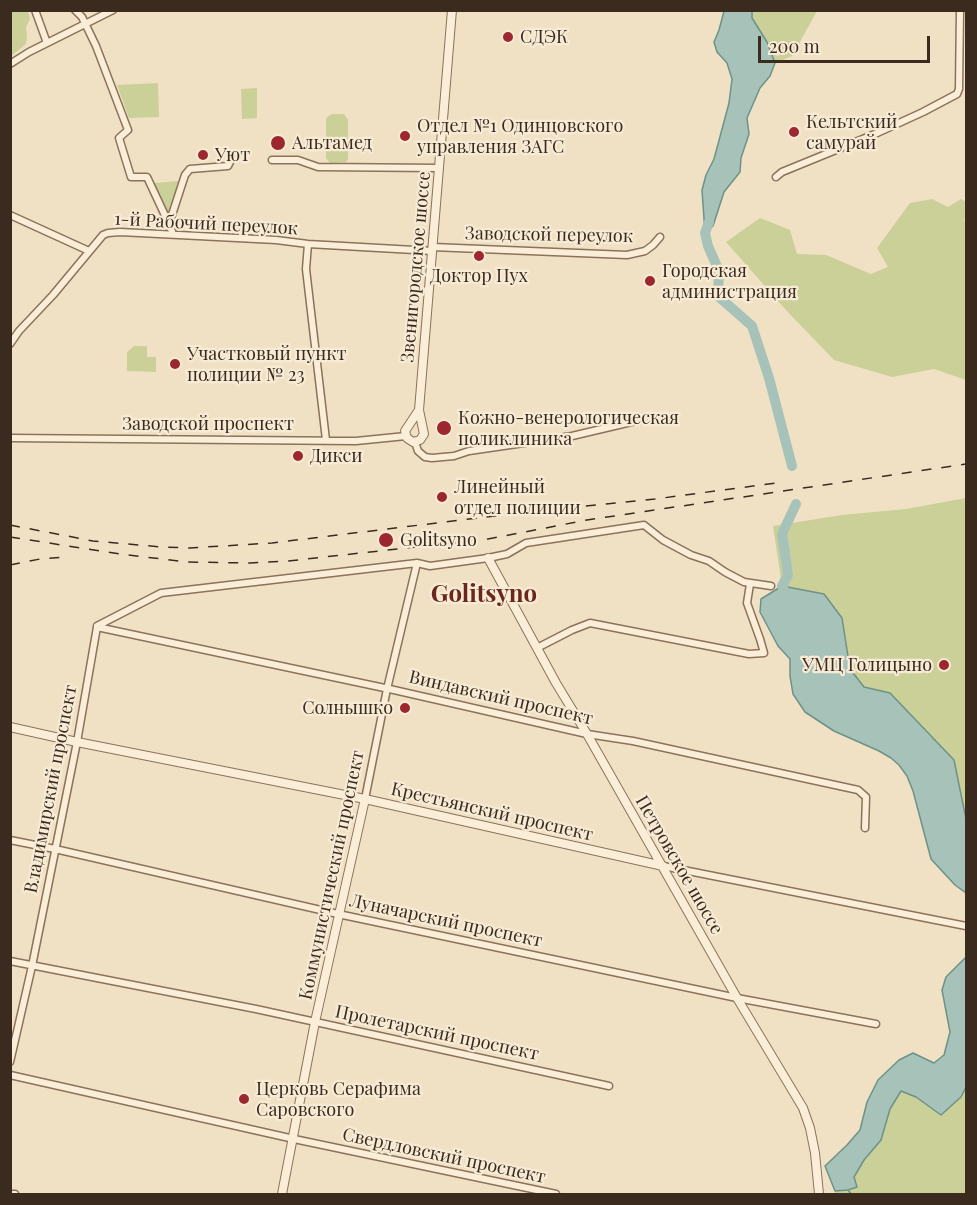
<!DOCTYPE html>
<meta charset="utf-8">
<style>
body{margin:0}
#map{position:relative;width:977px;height:1205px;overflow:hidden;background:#f0e1c5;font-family:"Playfair Display",serif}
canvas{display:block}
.frame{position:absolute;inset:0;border:12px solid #3b2b1e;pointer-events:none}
.scale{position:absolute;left:758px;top:36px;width:172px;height:27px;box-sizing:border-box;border:3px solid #3b2b1e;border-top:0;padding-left:8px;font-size:18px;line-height:21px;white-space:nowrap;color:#3b2b1e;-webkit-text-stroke:4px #f7ebd5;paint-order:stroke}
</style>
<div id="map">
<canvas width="977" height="1205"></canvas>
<div class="frame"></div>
<div class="scale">200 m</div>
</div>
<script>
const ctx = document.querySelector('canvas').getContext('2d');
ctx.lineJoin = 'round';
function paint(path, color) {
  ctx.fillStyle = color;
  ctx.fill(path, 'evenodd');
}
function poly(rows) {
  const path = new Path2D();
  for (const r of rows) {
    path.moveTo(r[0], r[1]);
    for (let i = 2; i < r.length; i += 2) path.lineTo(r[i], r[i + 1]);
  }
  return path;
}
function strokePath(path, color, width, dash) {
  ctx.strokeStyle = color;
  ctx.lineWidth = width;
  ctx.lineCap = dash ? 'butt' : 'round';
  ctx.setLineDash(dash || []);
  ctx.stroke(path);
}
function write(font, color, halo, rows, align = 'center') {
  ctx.font = font + ' "Playfair Display",serif';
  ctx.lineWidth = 4.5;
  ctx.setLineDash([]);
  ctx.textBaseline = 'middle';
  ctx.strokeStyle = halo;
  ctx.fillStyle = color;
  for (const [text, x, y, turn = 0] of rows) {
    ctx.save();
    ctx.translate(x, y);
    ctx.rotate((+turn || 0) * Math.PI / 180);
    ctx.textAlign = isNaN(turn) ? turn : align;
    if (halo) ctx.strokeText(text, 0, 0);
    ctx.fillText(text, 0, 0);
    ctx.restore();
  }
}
const green = poly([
 [11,10,28,11,30,19,26,27,27,35,26,44,11,56],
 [752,11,817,11,792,56,775,63,767,42,752,18],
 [158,83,159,117,129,118,117,85],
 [257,88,257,118,242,119,241,89],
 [332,114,344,114,348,120,348,159,346,162,330,163,326,158,326,119,327,117],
 [179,181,180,185,170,215,168,215,154,183],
 [932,199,948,207,961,199,966,202,966,215,964,221,966,222,966,380,934,369,892,377,834,360,785,309,726,242,760,218,790,230,797,254,826,255,871,274,888,267,877,248,910,203],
 [134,346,147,346,147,357,156,357,156,372,127,371,127,352],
 [966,498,966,819,890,693,864,687,850,669,842,618,824,594,782,586,773,526,842,515,906,509],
 [966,1087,966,1194,835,1194,835,1191,848,1190,864,1160,881,1140,890,1109,901,1091,916,1097,941,1115,961,1097]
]);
const water = poly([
 [724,11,752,11,752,18,767,42,775,63,770,76,760,88,747,118,749,134,741,158,740,172,724,192,713,226,705,233,702,190,706,175,714,159,729,103,732,79,727,63,717,52,714,42,719,30,724,11],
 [782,586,824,594,842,618,850,669,864,687,890,693,954,760,966,819,966,893,955,885,931,859,913,791,907,776,899,765,891,758,879,751,834,731,805,712,793,694,790,676,790,659,778,646,760,612,761,599,782,586],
 [966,957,966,1087,961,1097,941,1115,916,1097,901,1091,890,1109,881,1140,864,1160,854,1177,857,1187,848,1190,835,1191,825,1166,847,1145,860,1130,867,1102,878,1080,899,1060,913,1053,934,1063,944,1055,950,1032,942,990,946,977,966,957]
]);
const stream = poly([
 [848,1190,851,1194]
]);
const river = poly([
 [709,222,705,233,708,246,719,271,718,296,752,326,769,378,792,466],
 [787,597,782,586,788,575,782,534,796,504]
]);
const minor = poly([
 [35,10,47,43],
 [75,10,82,17,96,46,128,130,119,138,131,177,147,177,169,224],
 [10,64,29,52,113,10],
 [272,160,298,160,318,167,439,168],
 [776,177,782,172,875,134,923,112,957,94,959,89,960,10],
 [10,215,89,251],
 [173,234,169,224,185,175,190,169,228,166,232,158,235,157],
 [308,244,306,269,326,440],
 [432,247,627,255,645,251,653,245,660,237],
 [10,344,19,331,53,295,103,235,108,233,120,232,276,240,308,244,432,251],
 [10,438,356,441,406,436],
 [415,442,418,451,425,457,432,458,454,456,469,451,572,436,644,419],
 [97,626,161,593,417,563,430,566,488,558,507,554,526,543,644,525,663,540,691,555,709,561,725,572,744,582,771,586],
 [97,627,394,690,587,734,633,741,858,790,866,797,865,828],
 [537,648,572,630,590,623,749,654,764,653,760,639,747,603,750,584],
 [365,799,387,689,417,563],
 [10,840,55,849,338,914,737,998,876,1024],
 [663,866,966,926],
 [10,961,256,1009,609,1086],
 [10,1062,32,966,77,742,97,627],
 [10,1075,294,1139,556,1194],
 [10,1194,15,1194]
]);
const tertiary = poly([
 [419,410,405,431,407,438,413,442,420,440,424,434,419,410,452,10],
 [488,558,556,683,587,734,737,998,803,1108,810,1128,815,1153,819,1194],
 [10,727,77,742,365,799,663,866],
 [282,1194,315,1022,365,799]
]);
const rail = poly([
 [10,525,93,541,162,547,189,548,272,543,527,512,655,499,776,483],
 [10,537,120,554,187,562,250,563,288,561,488,539,587,520,966,464],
 [10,565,40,559,66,557]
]);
const markers = [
 [508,37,6,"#9d272f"],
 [794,132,6,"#9d272f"],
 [405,136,6,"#9d272f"],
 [278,143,8,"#9d272f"],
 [203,155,6,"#9d272f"],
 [479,256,6,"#9d272f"],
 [650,281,6,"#9d272f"],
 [175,364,6,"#9d272f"],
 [444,428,8,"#9d272f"],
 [298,456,6,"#9d272f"],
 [442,497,6,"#9d272f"],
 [386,540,8,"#9d272f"],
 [944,665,6,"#9d272f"],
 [405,708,6,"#9d272f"],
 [244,1099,6,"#9d272f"]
];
const poiNames = [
 ["СДЭК",520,37],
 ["Кельтский",806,122],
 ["самурай",806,143],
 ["Отдел №1 Одинцовского",417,126],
 ["управления ЗАГС",417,147],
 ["Альтамед",292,143],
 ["Уют",215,155],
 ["Городская",662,271],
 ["администрация",662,292],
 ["Доктор Пух",479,276,"center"],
 ["Участковый пункт",187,354],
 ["полиции № 23",187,375],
 ["Кожно-венерологическая",458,418],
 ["поликлиника",458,439],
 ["Дикси",310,456],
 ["Линейный",454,487],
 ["отдел полиции",454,508],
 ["Golitsyno",400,540],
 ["УМЦ Голицыно",932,665,"right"],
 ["Солнышко",393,708,"right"],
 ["Церковь Серафима",256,1089],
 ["Саровского",256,1110]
];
const streetNames = [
 ["1-й Рабочий переулок",206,224,3],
 ["Заводской переулок",549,235,1],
 ["Звенигородское шоссе",416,267,-85],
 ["Заводской проспект",208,424],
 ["Виндавский проспект",501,698,13],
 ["Владимирский проспект",51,789,-79],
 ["Крестьянский проспект",492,812,13],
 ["Петровское шоссе",679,865,60],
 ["Коммунистический проспект",332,875,-78],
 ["Луначарский проспект",446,921,12],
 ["Пролетарский проспект",437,1033,12],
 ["Свердловский проспект",444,1156,12]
];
const districtNames = [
 ["Golitsyno",484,595]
];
paint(green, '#cbcf98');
paint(water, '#a7c3b9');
strokePath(water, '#6d9287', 1.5);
strokePath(stream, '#6d9287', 1.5);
strokePath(river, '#a7c3b9', 10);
strokePath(minor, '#8c725a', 9);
strokePath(tertiary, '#8c725a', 10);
strokePath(minor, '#faeed9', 6);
strokePath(tertiary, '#faeed9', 8);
strokePath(rail, '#3b2b1e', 1.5, [10, 10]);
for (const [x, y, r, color] of markers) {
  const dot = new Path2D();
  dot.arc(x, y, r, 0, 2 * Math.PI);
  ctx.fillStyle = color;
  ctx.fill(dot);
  strokePath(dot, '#f7ebd5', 2);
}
write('18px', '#3b2b1e', '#f7ebd5', poiNames, 'left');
write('18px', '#3b2b1e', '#f7ebd5', streetNames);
write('bold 24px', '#6a281c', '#f7ebd5', districtNames);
</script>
